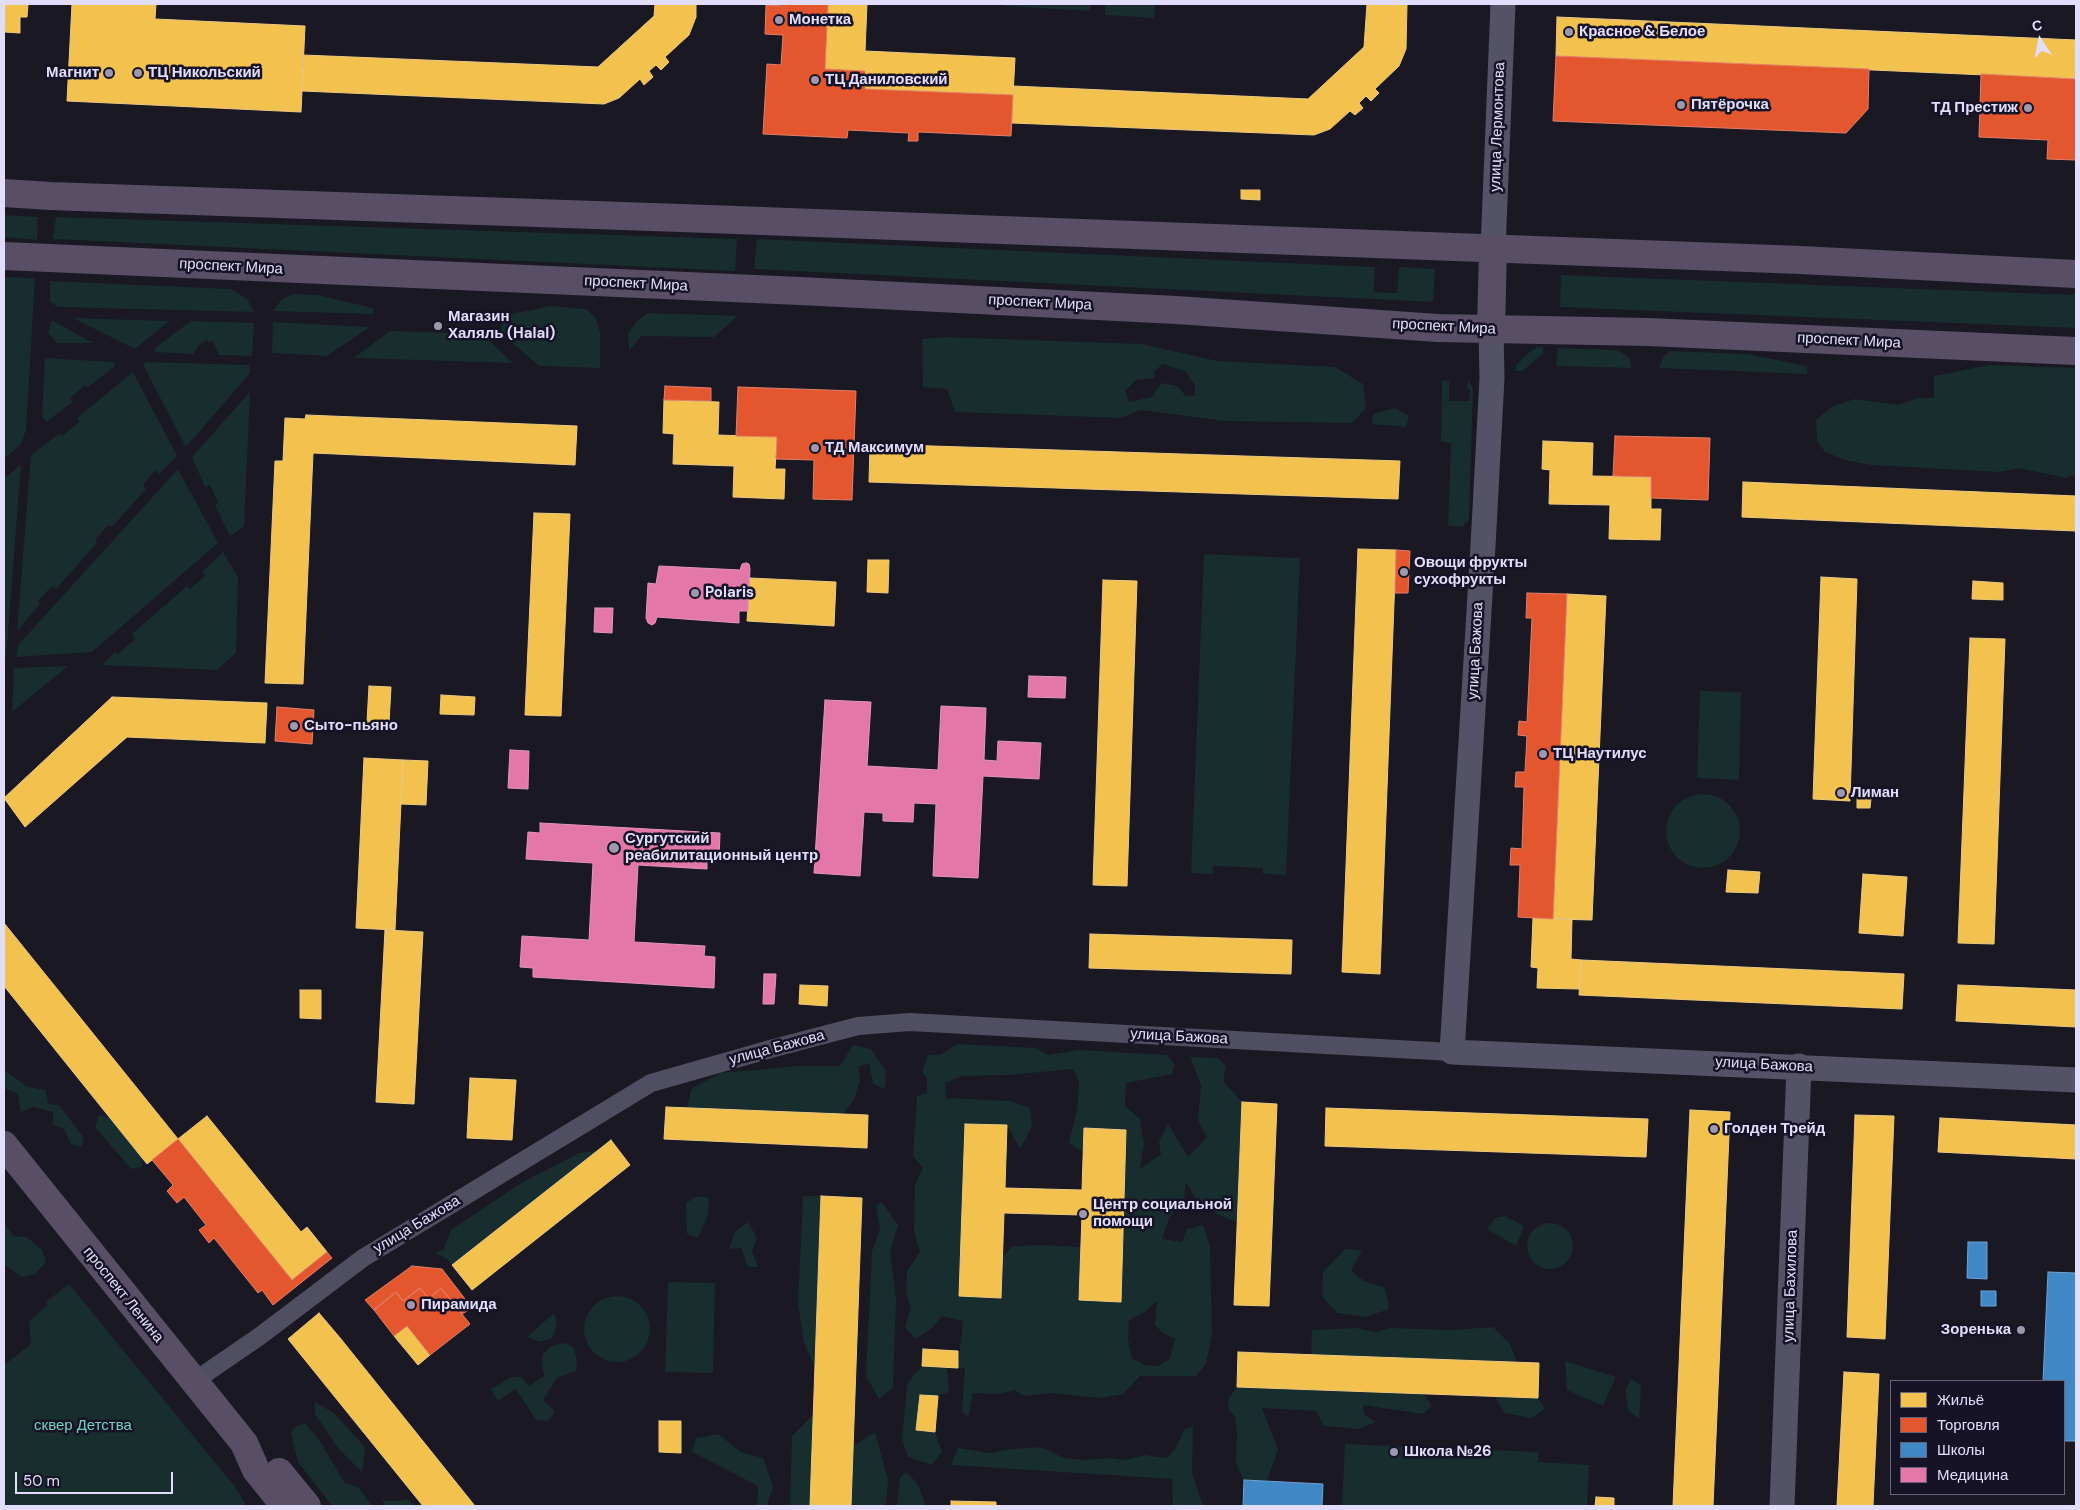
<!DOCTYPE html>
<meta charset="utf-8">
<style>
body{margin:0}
#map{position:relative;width:2080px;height:1510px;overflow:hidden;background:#1a1822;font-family:"DM Sans",sans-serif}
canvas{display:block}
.frame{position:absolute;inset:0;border:5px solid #e2ddfb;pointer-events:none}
.legend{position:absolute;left:1890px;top:1380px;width:175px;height:115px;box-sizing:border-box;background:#171327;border:1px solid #68647c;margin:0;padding:6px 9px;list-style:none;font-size:15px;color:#e2ddfb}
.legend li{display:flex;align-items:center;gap:10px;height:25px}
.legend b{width:25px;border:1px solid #68647c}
.north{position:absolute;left:2015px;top:15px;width:50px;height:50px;-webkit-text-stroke:4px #171327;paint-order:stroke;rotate:349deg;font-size:14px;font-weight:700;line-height:20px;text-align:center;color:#e2ddfb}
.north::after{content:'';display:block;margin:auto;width:18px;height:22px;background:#e2ddfb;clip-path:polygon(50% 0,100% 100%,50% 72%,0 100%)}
.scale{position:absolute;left:15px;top:1472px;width:158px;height:22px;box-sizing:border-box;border:2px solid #e2ddfb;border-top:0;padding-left:6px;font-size:15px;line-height:18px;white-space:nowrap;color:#e2ddfb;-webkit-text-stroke:4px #171327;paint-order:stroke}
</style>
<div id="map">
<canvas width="2080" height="1510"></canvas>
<div class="frame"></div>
<ul class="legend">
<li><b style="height:14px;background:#f2c14e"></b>Жильё</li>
<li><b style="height:14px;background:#e4572e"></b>Торговля</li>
<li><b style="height:14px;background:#3f88c5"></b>Школы</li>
<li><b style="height:14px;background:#e377a8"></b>Медицина</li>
</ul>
<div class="north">С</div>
<div class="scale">50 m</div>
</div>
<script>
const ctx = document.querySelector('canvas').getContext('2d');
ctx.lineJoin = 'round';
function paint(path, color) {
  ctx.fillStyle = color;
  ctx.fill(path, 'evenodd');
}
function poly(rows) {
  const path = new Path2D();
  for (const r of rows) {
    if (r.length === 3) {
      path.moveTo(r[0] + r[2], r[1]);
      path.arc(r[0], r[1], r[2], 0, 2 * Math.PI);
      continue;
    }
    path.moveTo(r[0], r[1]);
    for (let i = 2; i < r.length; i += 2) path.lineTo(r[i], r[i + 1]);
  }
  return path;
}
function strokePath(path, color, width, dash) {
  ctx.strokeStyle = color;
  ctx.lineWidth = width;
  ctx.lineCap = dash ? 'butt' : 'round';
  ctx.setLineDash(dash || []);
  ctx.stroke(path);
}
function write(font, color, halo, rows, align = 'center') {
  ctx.font = font + ' "DM Sans",sans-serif';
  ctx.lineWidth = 5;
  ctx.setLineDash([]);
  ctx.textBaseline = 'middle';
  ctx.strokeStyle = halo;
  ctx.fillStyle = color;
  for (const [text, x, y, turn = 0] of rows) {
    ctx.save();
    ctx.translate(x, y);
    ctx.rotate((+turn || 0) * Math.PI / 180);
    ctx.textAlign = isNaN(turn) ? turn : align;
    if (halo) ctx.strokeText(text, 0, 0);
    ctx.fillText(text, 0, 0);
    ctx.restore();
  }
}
const green = poly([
 [1005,4,1091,4,1090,11,1005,6],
 [1105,4,1155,4,1154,18,1105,15],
 [4,215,38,217,37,240,4,237],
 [56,217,737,239,735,271,53,239],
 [757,239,1375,267,1374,292,1397,293,1399,267,1435,269,1433,302,754,269],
 [1561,275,2076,295,2076,328,1560,307],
 [4,277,35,278,26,430,21,444,4,459],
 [50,281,231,289,247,299,254,312,58,307,50,302],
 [292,294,317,295,373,308,373,314,273,311,281,300],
 [551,306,586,309,596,318,600,333,600,368,539,366,501,333,502,316],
 [647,313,738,316,714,337,641,336,629,351,628,334,636,322],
 [73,318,169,321,135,349],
 [52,320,93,343,57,343,48,333],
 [191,321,254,323,252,356,219,355,213,342,206,341,199,345,193,354,155,352,155,348],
 [273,322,370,327,327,356,272,353],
 [390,331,482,334,513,363,354,358],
 [945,337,1142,344,1217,361,1335,367,1363,384,1366,408,1352,423,1224,421,1140,410,1121,418,955,412,947,389,923,387,922,339],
 [1162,364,1185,371,1195,385,1195,396,1186,396,1177,386,1161,383,1152,397,1129,402,1125,391,1136,380,1154,378,1154,372],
 [1543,346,1543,354,1522,371,1515,371,1517,364,1526,355,1536,348],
 [1558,348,1617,350,1630,358,1631,368,1556,366],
 [1670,351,1747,354,1807,366,1807,374,1659,368,1664,356],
 [45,358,113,362,115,366,87,388,85,385,70,398,73,402,46,422,42,416],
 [146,362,249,365,250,373,186,447,143,365],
 [1990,365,2076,368,2076,475,2066,478,2019,468,1999,472,1871,465,1845,460,1825,452,1817,441,1816,420,1833,406,1855,399,1898,405,1918,398,1934,398,1934,376],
 [133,372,177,456,159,474,155,470,143,485,146,489,112,527,108,525,95,540,97,543,56,589,52,586,38,601,40,604,17,631,31,455,60,433,62,436,79,422,77,418],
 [1468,379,1473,389,1469,520,1462,527,1448,526,1451,443,1441,442,1442,380,1449,381,1449,401,1469,401,1470,389,1467,389],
 [250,392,244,526,230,536,215,505,218,502,210,485,205,487,192,457],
 [1395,408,1409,416,1406,427,1372,424,1373,414],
 [21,464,6,658,4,658,4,479],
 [178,469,218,543,92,652,16,657,18,645],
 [223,552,238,577,236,653,217,670,102,665,115,652,118,654,135,639,132,634,187,586,190,589,205,576,202,572],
 [1204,554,1300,558,1286,875,1263,874,1263,868,1213,866,1213,874,1191,873],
 [68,666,12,712,14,668],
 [1700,691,1741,692,1739,780,1697,778],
 [1703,831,37],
 [957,1044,1036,1048,1048,1055,1079,1050,1167,1055,1175,1065,1172,1074,1126,1083,1125,1106,1140,1119,1144,1144,1140,1169,1161,1154,1159,1141,1168,1124,1188,1157,1207,1137,1198,1121,1201,1085,1190,1057,1218,1058,1226,1066,1223,1081,1242,1102,1237,1222,1219,1215,1196,1200,1186,1182,1184,1200,1169,1218,1162,1239,1182,1242,1187,1229,1203,1225,1210,1246,1212,1333,1206,1364,1196,1376,1140,1376,1123,1394,1099,1398,1050,1393,1025,1396,1014,1390,999,1394,973,1393,968,1417,962,1411,965,1368,958,1368,963,1321,942,1316,932,1328,916,1339,905,1327,911,1307,906,1294,907,1271,920,1252,914,1232,915,1185,923,1168,913,1156,917,1096,927,1093,927,1078,922,1072,928,1055,940,1055],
 [1073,1069,1079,1081,1077,1110,1069,1143,1083,1152,1084,1129,1126,1130,1121,1301,1079,1300,1080,1247,1044,1245,1013,1246,1002,1257,1001,1298,959,1296,965,1125,1007,1125,1020,1149,1032,1127,1030,1108,1010,1101,946,1098,945,1083,962,1076,1009,1075],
 [1157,1301,1155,1325,1163,1333,1175,1339,1170,1359,1158,1366,1145,1365,1132,1358,1128,1339,1129,1320,1145,1312],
 [853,1045,871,1049,886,1071,885,1089,873,1084,869,1063,858,1067,860,1081,854,1100,843,1114,687,1108,692,1088,721,1073,798,1066,840,1066],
 [4,1070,28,1087,46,1090,48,1104,59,1105,84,1138,81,1147,71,1144,64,1129,53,1125,53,1112,34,1107,21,1112,18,1094,4,1088],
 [99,1115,110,1118,142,1157,142,1167,131,1169,95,1127],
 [597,1151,452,1265,446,1258,435,1253,444,1249,451,1230,521,1183,579,1153],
 [697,1196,709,1198,708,1215,698,1238,687,1234,686,1203],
 [803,1196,821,1196,815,1368,804,1343,798,1303],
 [882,1202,898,1225,890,1252,896,1298,893,1388,879,1399,866,1376,872,1251,880,1230,876,1206],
 [1505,1216,1524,1226,1516,1246,1487,1229,1495,1218],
 [748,1222,757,1238,752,1251,758,1267,748,1267,741,1248,729,1249,735,1232],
 [4,1223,13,1236,27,1237,42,1250,46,1262,35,1274,22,1277,4,1264],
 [1550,1246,23],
 [1345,1249,1362,1250,1351,1271,1364,1281,1385,1288,1389,1309,1366,1317,1337,1313,1322,1296,1323,1272],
 [668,1282,715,1283,713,1373,665,1372],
 [69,1284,236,1488,246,1506,4,1506,4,1365,31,1344,29,1322,47,1305,47,1301],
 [617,1329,33],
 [554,1313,557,1324,552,1338,540,1342,527,1337],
 [1493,1327,1510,1344,1517,1362,1311,1355,1312,1330,1356,1328,1376,1332,1390,1328,1452,1330],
 [565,1343,574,1348,577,1362,576,1371,557,1378,543,1400,555,1411,549,1421,536,1420,516,1389,498,1401,491,1389,511,1377,521,1377,529,1386,544,1376,542,1365,543,1354,549,1348,558,1344],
 [1565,1361,1616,1377,1603,1406,1567,1390],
 [922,1366,947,1367,949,1392,938,1396,920,1395,916,1430,935,1432,942,1452,932,1465,908,1457,902,1439,907,1386,912,1377],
 [1632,1379,1641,1386,1639,1419,1628,1410,1625,1389],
 [1237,1387,1424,1394,1432,1406,1423,1414,1363,1405,1364,1414,1376,1422,1359,1429,1324,1426,1316,1411,1262,1408,1278,1449,1267,1481,1244,1480,1236,1464,1237,1435,1235,1417,1228,1408,1229,1398],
 [1495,1396,1538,1398,1545,1409,1531,1418,1504,1413],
 [315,1402,334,1413,365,1447,362,1472,338,1448,315,1414],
 [814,1414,810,1506,790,1506,792,1436],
 [305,1423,320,1441,344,1482,359,1488,372,1506,332,1506,298,1462,291,1433,295,1427],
 [1193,1426,1192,1473,1203,1506,1173,1506,1172,1479,951,1465,958,1448,990,1453,1012,1449,1041,1447,1064,1458,1086,1460,1111,1458,1125,1460,1145,1455,1167,1458,1175,1449,1185,1429],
 [875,1432,888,1480,886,1504,885,1506,851,1506,853,1446],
 [718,1434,741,1452,763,1458,773,1486,767,1506,757,1506,758,1486,692,1452,696,1438],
 [1345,1444,1538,1452,1538,1462,1589,1465,1587,1506,1342,1506],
 [907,1472,918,1485,926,1506,897,1506,900,1477],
 [407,1499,414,1506,387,1506,381,1500,396,1501]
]);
const homes = poly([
 [4,4,28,4,27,17,20,17,20,33,4,32,4,4],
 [72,4,156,4,155,19,305,26,301,112,67,101,72,4],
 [655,4,696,4,696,17,689,35,665,57,669,62,661,70,656,65,649,71,653,77,644,85,640,79,619,98,604,104,302,91,303,55,598,67,654,16,655,4],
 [828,4,867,4,865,51,1015,58,1013,95,865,89,865,71,825,69,828,4],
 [1367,4,1407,4,1406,49,1399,66,1375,89,1379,93,1371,101,1366,96,1359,103,1363,108,1355,115,1350,111,1330,129,1314,135,1012,123,1013,86,1308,99,1364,47,1367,4],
 [1557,17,2076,40,2076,79,1556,56,1557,17],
 [1241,190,1260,190,1260,200,1241,199,1241,190],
 [664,400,719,402,718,435,777,437,775,469,785,469,784,499,733,497,734,466,673,464,674,434,663,433,664,400],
 [306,415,577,426,575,465,313,453,303,684,265,683,275,461,283,461,285,418,305,419,306,415],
 [1543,441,1593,443,1592,476,1651,477,1651,509,1661,509,1660,540,1609,539,1610,505,1549,504,1550,470,1542,469,1543,441],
 [870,444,1400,461,1398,499,869,482,870,444],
 [1743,482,2076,496,2076,531,1742,517,1743,482],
 [534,513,570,514,561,716,525,715,534,513],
 [1358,549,1396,550,1380,974,1342,972,1358,549],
 [868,560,889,560,888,593,867,592,868,560],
 [1821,577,1857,579,1850,801,1813,799,1821,577],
 [750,578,836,582,834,626,747,621,750,578],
 [1103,580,1137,581,1127,886,1093,885,1103,580],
 [1973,581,2003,583,2003,600,1972,599,1973,581],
 [1567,594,1606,596,1592,920,1553,919,1567,594],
 [1970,638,2005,639,1994,944,1958,943,1970,638],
 [369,686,391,687,389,723,367,722,369,686],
 [441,695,475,697,474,715,440,714,441,695],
 [112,697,267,703,265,743,127,737,25,827,4,798,112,697],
 [364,758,403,760,395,930,356,928,364,758],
 [403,760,428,761,426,805,401,804,403,760],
 [1857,798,1871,799,1870,808,1857,808,1857,798],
 [1728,870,1760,872,1758,893,1726,892,1728,870],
 [1863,874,1907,877,1903,936,1859,933,1863,874],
 [1533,918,1572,919,1571,959,1581,960,1579,989,1537,988,1538,968,1531,967,1533,918],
 [4,923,178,1139,147,1164,4,986,4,923],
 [385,930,423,932,414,1104,376,1102,385,930],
 [1090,934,1292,940,1291,974,1089,968,1090,934],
 [1581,960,1904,974,1902,1009,1579,995,1581,960],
 [800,985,828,986,827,1006,799,1004,800,985],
 [1958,985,2076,990,2076,1027,1956,1021,1958,985],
 [300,990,321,990,321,1019,300,1018,300,990],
 [470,1078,516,1080,512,1140,467,1138,470,1078],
 [1242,1102,1277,1104,1269,1306,1234,1305,1242,1102],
 [666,1107,868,1115,867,1148,664,1139,666,1107],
 [1326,1108,1648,1119,1646,1157,1325,1146,1326,1108],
 [1690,1110,1730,1112,1713,1506,1673,1506,1690,1110],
 [1855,1115,1894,1116,1885,1339,1847,1337,1855,1115],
 [207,1116,301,1232,307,1227,327,1252,292,1280,178,1139,207,1116],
 [1940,1118,2076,1125,2076,1159,1938,1152,1940,1118],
 [965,1124,1007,1125,1005,1188,1082,1190,1084,1128,1126,1130,1121,1302,1079,1300,1082,1215,1004,1213,1001,1298,959,1296,965,1124],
 [611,1140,630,1165,472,1290,452,1265,611,1140],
 [821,1196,862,1198,851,1506,810,1506,821,1196],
 [319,1313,341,1339,475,1506,423,1506,288,1339,319,1313],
 [407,1326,430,1355,418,1365,394,1336,407,1326],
 [923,1349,958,1351,958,1368,922,1366,923,1349],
 [1238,1352,1539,1363,1538,1398,1237,1387,1238,1352],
 [1844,1372,1879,1374,1873,1506,1837,1506,1844,1372],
 [920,1395,938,1396,935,1432,916,1430,920,1395],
 [659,1421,681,1421,681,1453,659,1452,659,1421],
 [1596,1497,1614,1498,1614,1506,1595,1506,1596,1497],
 [951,1501,996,1502,996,1506,951,1506,951,1501]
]);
const shops = poly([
 [785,4,828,4,825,69,865,71,865,89,1013,95,1011,136,918,132,918,141,908,141,909,133,848,130,847,138,763,134,767,64,781,65,783,35,765,34,766,5,785,6,785,4],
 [1556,56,1869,69,1868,109,1846,133,1553,121,1556,56],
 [1981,74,2076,79,2076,160,2047,159,2048,140,1979,137,1981,74],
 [665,386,711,388,711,401,664,400,665,386],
 [738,387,856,391,852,500,813,499,814,460,776,459,777,437,736,436,738,387],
 [1615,436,1710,438,1708,500,1651,498,1651,477,1613,476,1615,436],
 [1396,550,1410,551,1408,593,1395,593,1396,550],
 [1527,593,1567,594,1553,919,1518,917,1520,865,1510,865,1511,848,1522,849,1524,787,1515,787,1516,772,1525,772,1527,736,1518,735,1519,721,1527,722,1532,618,1526,618,1527,593],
 [277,707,314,710,312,744,275,741,277,707],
 [178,1139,292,1280,327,1252,332,1258,273,1305,262,1290,258,1293,214,1238,209,1243,199,1230,206,1225,184,1197,177,1203,167,1191,173,1185,152,1160,178,1139],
 [412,1266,442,1269,472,1308,462,1314,441,1288,429,1299,420,1288,403,1301,396,1292,374,1310,365,1300,412,1266],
 [420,1288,429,1299,441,1288,470,1324,430,1355,407,1326,394,1336,374,1310,396,1292,403,1301,420,1288]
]);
const schools = poly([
 [1968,1242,1987,1242,1987,1279,1967,1278,1968,1242],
 [2048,1272,2076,1273,2076,1441,2064,1441,2064,1381,2043,1381,2048,1272],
 [1981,1291,1996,1291,1996,1306,1981,1306,1981,1291],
 [1244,1480,1323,1484,1322,1506,1243,1506,1244,1480]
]);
const health = poly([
 [746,563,749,564,750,569,748,611,739,611,739,623,657,617,655,623,652,625,648,623,646,618,648,583,656,584,659,566,740,570,742,564,746,563],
 [595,608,613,608,612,633,594,632,595,608],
 [1029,676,1066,677,1065,698,1028,697,1029,676],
 [825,700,871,702,867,766,938,770,941,706,986,708,984,760,997,761,998,741,1041,743,1039,779,983,776,978,878,933,876,936,804,914,803,913,822,883,821,883,813,864,812,860,876,814,873,825,700],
 [510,750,529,751,528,789,508,788,510,750],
 [540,823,720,833,719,861,707,861,707,869,638,865,634,942,705,946,704,956,715,957,714,988,533,977,533,968,520,967,522,936,589,940,593,863,526,859,528,832,540,833,540,823],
 [764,974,776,974,774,1004,763,1004,764,974]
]);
const street = poly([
 [193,1382,260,1336,363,1258,651,1083,774,1048,858,1026,910,1022,1452,1052]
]);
const secondary = poly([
 [1493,249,1503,4],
 [1491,330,1492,378,1483,546,1452,1052,2076,1080],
 [1782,1506,1799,1066]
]);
const primary = poly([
 [4,193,50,196,709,219,1801,260,2076,274],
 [4,256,800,291,1176,310,1438,328,1648,332,2076,351],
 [1491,330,1493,249],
 [4,1145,244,1443,256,1470,285,1506],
 [279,1472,307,1506]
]);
const markers = [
 [779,20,5,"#9c98af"],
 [1569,32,5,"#9c98af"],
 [109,73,5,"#9c98af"],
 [138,73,5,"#9c98af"],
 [815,80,5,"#9c98af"],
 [1681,105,5,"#9c98af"],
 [2028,108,5,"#9c98af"],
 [438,326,5,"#9c98af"],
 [815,448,5,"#9c98af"],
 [1404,572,5,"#9c98af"],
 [695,593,5,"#9c98af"],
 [294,726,5,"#9c98af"],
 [1543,754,5,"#9c98af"],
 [1841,793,5,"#9c98af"],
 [614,848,6,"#9c98af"],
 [1714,1129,5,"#9c98af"],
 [1083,1214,5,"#9c98af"],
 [411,1305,5,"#9c98af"],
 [2021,1330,5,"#9c98af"],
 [1394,1452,5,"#9c98af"]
];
const poiNames = [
 ["Монетка",789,20],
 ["Красное & Белое",1579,32],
 ["Магнит",99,73,"right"],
 ["ТЦ Никольский",148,73],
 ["ТЦ Даниловский",825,80],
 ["Пятёрочка",1691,105],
 ["ТД Престиж",2018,108,"right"],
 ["Магазин",448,317],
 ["Халяль (Halal)",448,334],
 ["ТД Максимум",825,448],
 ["Овощи фрукты",1414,563],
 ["сухофрукты",1414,580],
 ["Polaris",705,593],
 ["Сыто-пьяно",304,726],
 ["ТЦ Наутилус",1553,754],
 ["Лиман",1851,793],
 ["Сургутский",625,839],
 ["реабилитационный центр",625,856],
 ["Голден Трейд",1724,1129],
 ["Центр социальной",1093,1205],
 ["помощи",1093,1222],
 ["Пирамида",421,1305],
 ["Зоренька",2011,1330,"right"],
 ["Школа №26",1404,1452]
];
const streetNames = [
 ["улица Лермонтова",1498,127,-88],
 ["проспект Мира",231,267,3],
 ["проспект Мира",636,284,3],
 ["проспект Мира",1040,303,3],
 ["проспект Мира",1444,327,3],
 ["проспект Мира",1849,341,3],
 ["улица Бажова",1476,651,-87],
 ["улица Бажова",1179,1037,3],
 ["улица Бажова",777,1048,-15],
 ["улица Бажова",1764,1065,3],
 ["улица Бажова",417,1225,-31],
 ["улица Бахилова",1791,1286,-88],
 ["проспект Ленина",123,1295,51]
];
const parkNames = [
 ["сквер Детства",83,1426]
];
paint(green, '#172d2e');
paint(homes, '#f2c14e');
strokePath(homes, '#edc982', 1);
paint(shops, '#e4572e');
strokePath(shops, '#e37f6c', 1);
paint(schools, '#3f88c5');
strokePath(schools, '#70a2d5', 1);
paint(health, '#e377a8');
strokePath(health, '#e396c1', 1);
strokePath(street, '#504e61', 18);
strokePath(secondary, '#545267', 25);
strokePath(primary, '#584f66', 28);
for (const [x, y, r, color] of markers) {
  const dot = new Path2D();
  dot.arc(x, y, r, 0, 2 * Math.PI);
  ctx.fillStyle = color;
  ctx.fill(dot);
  strokePath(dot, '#171327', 2);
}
write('bold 15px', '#e2ddfb', '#171327', poiNames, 'left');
write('15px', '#e2ddfb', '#171327', streetNames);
write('15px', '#71d3bf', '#171327', parkNames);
</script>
